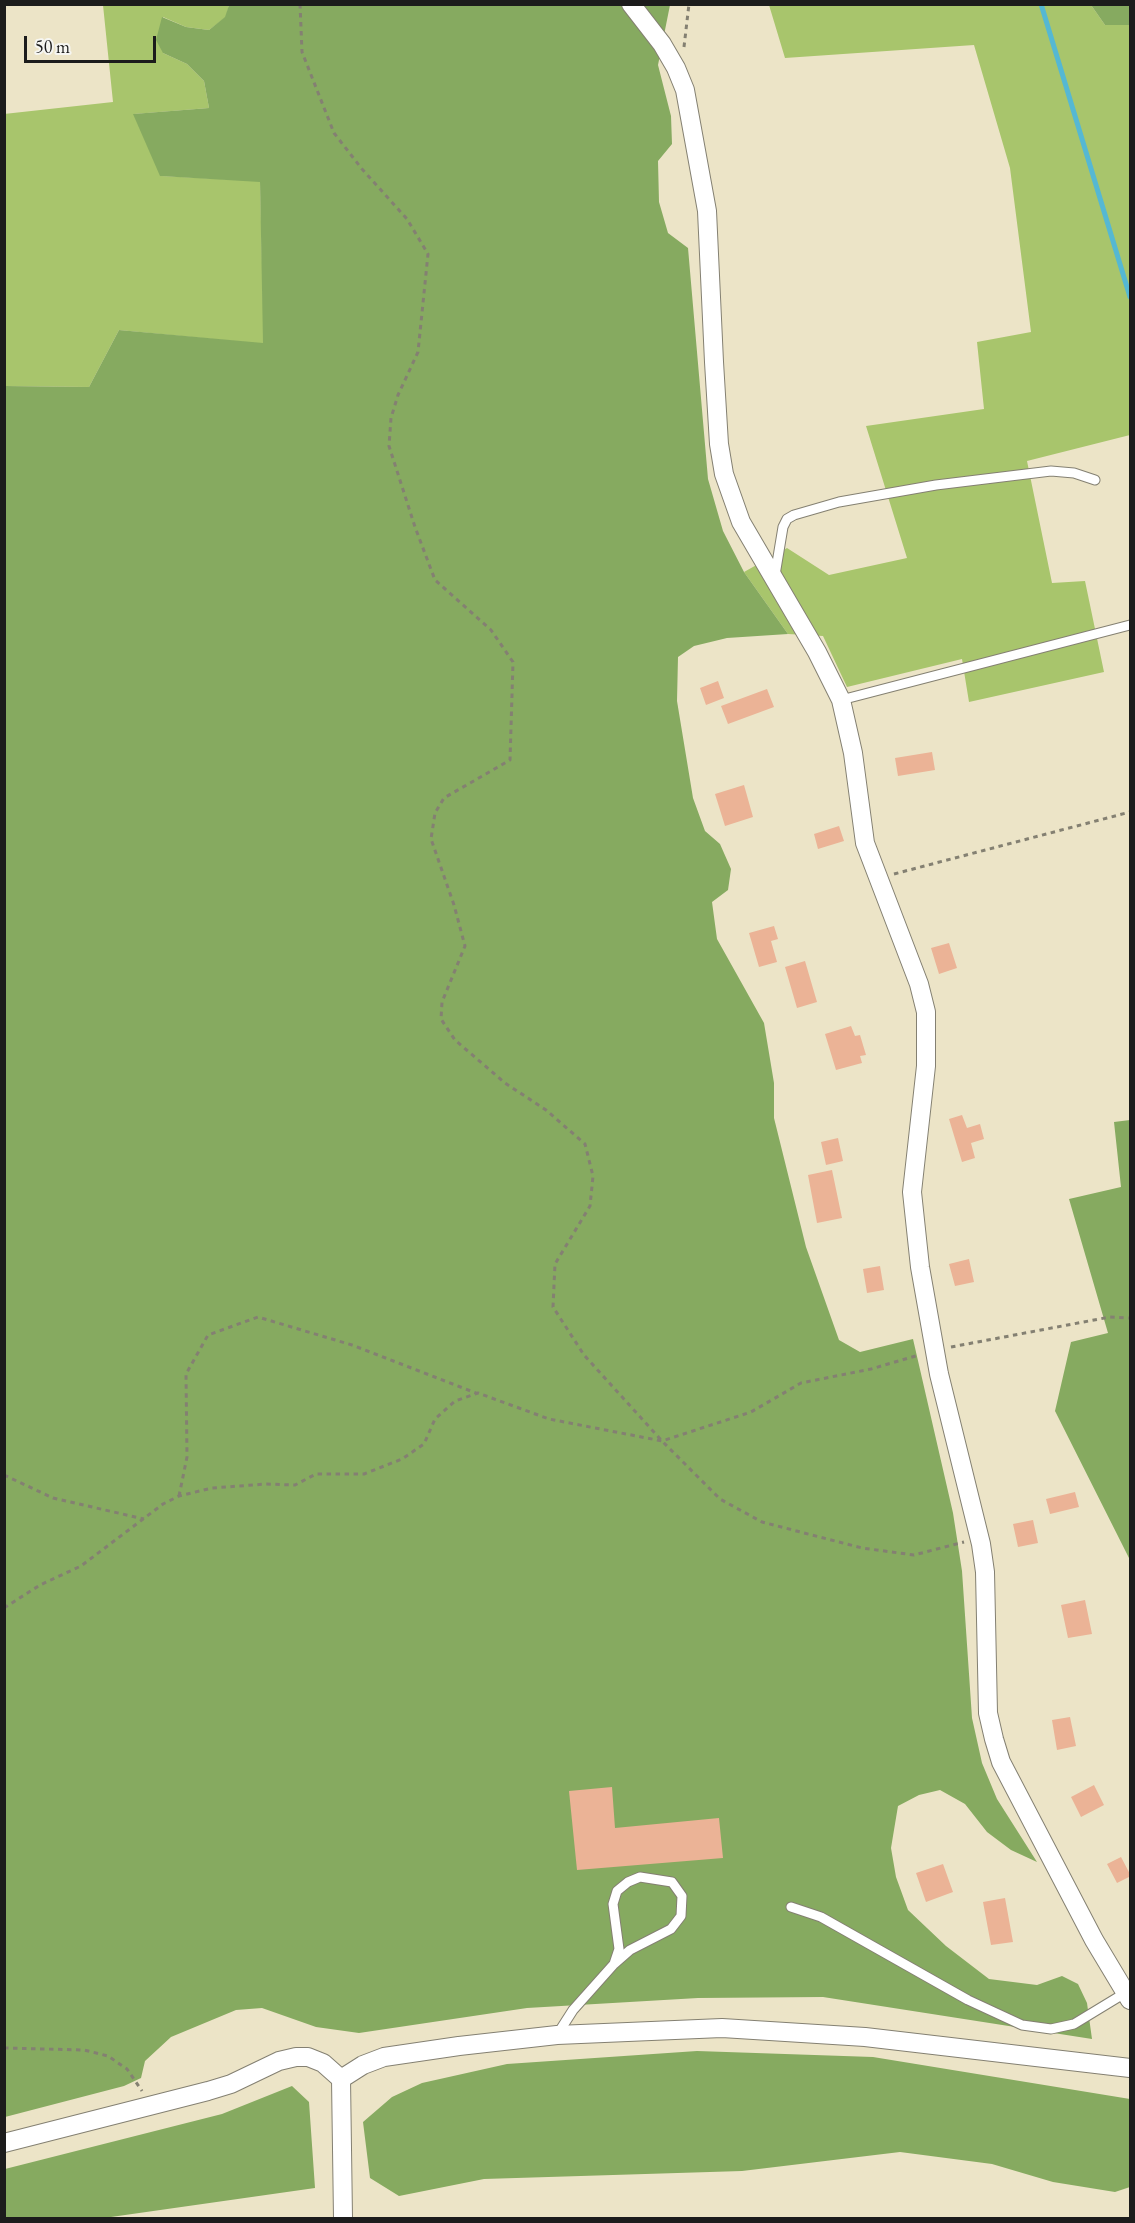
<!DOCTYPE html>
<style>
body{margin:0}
#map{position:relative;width:1135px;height:2223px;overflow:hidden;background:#ece4c7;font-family:"EB Garamond",serif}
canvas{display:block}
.frame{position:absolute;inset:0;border:6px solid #1c1c1c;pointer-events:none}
.scale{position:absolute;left:24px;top:36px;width:132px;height:27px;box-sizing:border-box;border:3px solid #1c1c1c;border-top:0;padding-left:8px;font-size:18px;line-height:21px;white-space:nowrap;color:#1c1c1c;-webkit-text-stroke:4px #f6f6f2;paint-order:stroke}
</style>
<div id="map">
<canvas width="1135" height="2223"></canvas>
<div class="frame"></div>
<div class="scale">50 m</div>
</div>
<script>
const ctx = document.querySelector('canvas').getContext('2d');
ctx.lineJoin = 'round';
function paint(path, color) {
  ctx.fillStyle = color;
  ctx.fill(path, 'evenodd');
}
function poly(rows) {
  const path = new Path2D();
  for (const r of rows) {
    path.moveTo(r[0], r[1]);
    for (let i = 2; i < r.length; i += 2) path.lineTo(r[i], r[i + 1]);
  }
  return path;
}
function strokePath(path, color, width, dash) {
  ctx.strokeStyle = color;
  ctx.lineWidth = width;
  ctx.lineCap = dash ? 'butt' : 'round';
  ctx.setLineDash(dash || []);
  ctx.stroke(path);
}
const green = poly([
 [103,5,229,5,226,17,209,30,186,27,163,17,163,53,187,64,204,81,209,108,134,114,161,176,260,181,264,344,119,330,89,387,5,386,4,114,113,102],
 [769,5,1091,5,1105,25,1130,25,1130,435,1027,461,1052,583,1085,581,1104,672,969,702,962,659,847,687,823,636,788,634,744,572,787,548,829,575,907,558,866,426,984,409,977,342,1031,332,1010,168,974,45,785,58]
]);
const forest = poly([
 [229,5,670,5,658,65,671,116,672,144,658,161,659,202,668,233,688,248,708,479,723,531,744,572,788,634,727,638,694,646,678,657,677,701,693,798,705,831,720,844,731,869,728,890,712,902,717,939,764,1023,774,1083,774,1118,806,1247,839,1340,860,1352,913,1339,953,1513,962,1571,972,1718,982,1763,997,1799,1037,1862,1011,1850,987,1832,965,1804,940,1790,919,1795,898,1806,891,1848,896,1877,908,1910,946,1946,989,1979,1037,1985,1062,1976,1078,1984,1087,2003,1092,2039,823,1997,698,1998,527,2008,359,2033,316,2027,262,2008,236,2010,171,2037,145,2061,141,2078,124,2086,5,2117,5,386,89,387,119,330,263,343,260,182,160,176,133,114,209,108,204,81,187,64,163,53,156,40,162,17,186,27,209,30,225,17],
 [1091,5,1130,5,1130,25,1105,25],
 [1130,1120,1130,1560,1055,1411,1071,1342,1108,1333,1069,1199,1121,1187,1114,1122],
 [697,2051,873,2057,1130,2099,1130,2187,1115,2192,1053,2182,992,2164,900,2152,742,2171,484,2179,399,2196,370,2178,363,2122,392,2097,422,2083,507,2064],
 [292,2086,309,2102,315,2188,104,2218,5,2218,5,2169,222,2114]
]);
const stream = poly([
 [1041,4,1130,297]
]);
const building = poly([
 [718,681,724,698,706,705,700,688],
 [767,689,774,707,728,724,721,706],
 [932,752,935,770,898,776,895,758],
 [744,785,753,817,725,826,715,794],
 [839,826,844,841,818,849,814,834],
 [774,926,778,939,771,941,777,962,759,967,749,933],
 [949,943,957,968,939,974,931,948],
 [805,961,817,1002,797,1008,785,967],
 [851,1026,855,1036,860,1035,866,1055,860,1056,862,1063,836,1070,825,1034],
 [962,1115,967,1128,980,1124,984,1139,971,1143,975,1158,962,1162,949,1119],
 [838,1138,843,1161,826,1165,821,1142],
 [832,1170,842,1218,817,1223,808,1175],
 [969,1259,974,1282,955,1286,949,1264],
 [880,1266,884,1290,867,1293,863,1269],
 [1075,1492,1079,1507,1050,1514,1046,1499],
 [1033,1520,1038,1543,1018,1547,1013,1524],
 [1085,1600,1092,1634,1068,1638,1061,1605],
 [1070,1717,1076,1746,1057,1750,1052,1720],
 [1094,1785,1104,1805,1081,1817,1071,1797],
 [612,1787,615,1828,719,1818,723,1858,577,1870,569,1791],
 [1121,1857,1131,1876,1117,1883,1107,1864],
 [943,1864,953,1892,926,1902,916,1873],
 [1005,1898,1013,1942,991,1945,983,1902]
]);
const path = poly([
 [300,4,302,52,334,133,362,169,407,219,428,254,418,352,398,395,391,418,389,446,415,527,435,580,491,630,513,662,510,760,444,798,435,813,431,839,454,905,465,946,442,1002,441,1019,455,1040,505,1083,546,1110,585,1144,593,1176,590,1206,555,1264,553,1307,584,1355,662,1441,720,1499,762,1522,862,1548,914,1555,964,1542],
 [684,47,689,4],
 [894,874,1130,812],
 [951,1347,1110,1317,1130,1318],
 [4,1475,53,1498,144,1519],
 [179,1496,187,1457,186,1374,208,1335,258,1317,352,1345,476,1393],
 [4,1608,40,1585,81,1566,163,1504,179,1496,212,1488,266,1484,295,1485,316,1474,364,1474,402,1459,424,1444,435,1419,455,1401,478,1393,549,1419,662,1441,751,1412,801,1383,871,1369,919,1355],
 [4,2048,84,2050,108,2056,127,2069,142,2091]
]);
const service = poly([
 [775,575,783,527,787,519,794,515,839,502,936,485,1051,471,1074,473,1095,480],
 [841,700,1130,625],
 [791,1907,821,1917,968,2000,1022,2025,1051,2029,1074,2024,1125,1993],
 [557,2035,573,2010,614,1964,619,1949,613,1904,617,1891,628,1882,640,1877,672,1882,682,1896,681,1916,671,1929,630,1950,614,1964]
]);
const minor = poly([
 [631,4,662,44,676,68,685,90,707,211,714,362,719,444,724,474,741,522,817,652,841,700,853,753,865,843,919,984,926,1012,926,1066,912,1192,920,1267,939,1374,981,1544,985,1572,988,1713,994,1739,1001,1762,1094,1940,1130,2000],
 [341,2079,363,2065,384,2057,459,2046,557,2035,722,2028,865,2037,1130,2068],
 [4,2143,208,2091,231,2084,279,2061,296,2057,308,2057,323,2063,341,2079,343,2218]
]);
paint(green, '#a8c56c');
paint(forest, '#86aa60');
strokePath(stream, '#55b8d3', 5);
paint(building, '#ebb396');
strokePath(service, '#848072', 11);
strokePath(minor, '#848072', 20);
strokePath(path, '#848072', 3, [4.5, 4.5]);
strokePath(service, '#fff', 9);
strokePath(minor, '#fff', 18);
</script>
